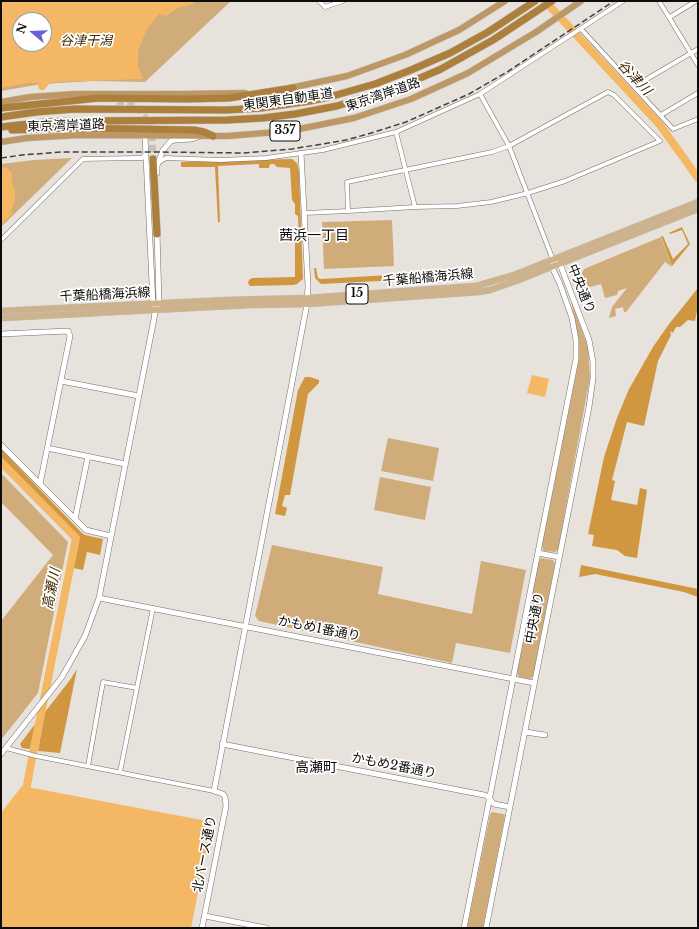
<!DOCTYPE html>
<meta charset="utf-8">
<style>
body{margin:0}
#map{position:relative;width:699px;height:929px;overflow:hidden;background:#e7e2db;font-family:"Libre Baskerville",serif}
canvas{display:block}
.frame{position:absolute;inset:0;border:2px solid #0e0c0a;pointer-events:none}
.north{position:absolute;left:12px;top:12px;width:40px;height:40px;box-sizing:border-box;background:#fff;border:1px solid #9f9e9d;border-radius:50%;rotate:289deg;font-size:11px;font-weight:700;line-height:16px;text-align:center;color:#0e0c0a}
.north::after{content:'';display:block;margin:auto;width:14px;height:18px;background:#6b5fd9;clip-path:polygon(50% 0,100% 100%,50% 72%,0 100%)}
</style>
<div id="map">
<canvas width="699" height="929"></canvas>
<div class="frame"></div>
<div class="north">N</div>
</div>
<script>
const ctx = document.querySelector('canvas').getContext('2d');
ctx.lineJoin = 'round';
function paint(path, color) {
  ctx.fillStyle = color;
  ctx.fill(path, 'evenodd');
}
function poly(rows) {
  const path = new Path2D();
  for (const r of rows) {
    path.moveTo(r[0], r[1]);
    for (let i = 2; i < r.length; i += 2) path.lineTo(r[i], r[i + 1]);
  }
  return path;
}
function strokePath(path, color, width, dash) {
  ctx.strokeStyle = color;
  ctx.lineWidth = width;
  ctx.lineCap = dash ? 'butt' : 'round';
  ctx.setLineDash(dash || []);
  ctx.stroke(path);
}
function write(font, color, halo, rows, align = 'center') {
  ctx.font = font + ' "Libre Baskerville","Noto Sans JP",serif';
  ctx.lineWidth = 3.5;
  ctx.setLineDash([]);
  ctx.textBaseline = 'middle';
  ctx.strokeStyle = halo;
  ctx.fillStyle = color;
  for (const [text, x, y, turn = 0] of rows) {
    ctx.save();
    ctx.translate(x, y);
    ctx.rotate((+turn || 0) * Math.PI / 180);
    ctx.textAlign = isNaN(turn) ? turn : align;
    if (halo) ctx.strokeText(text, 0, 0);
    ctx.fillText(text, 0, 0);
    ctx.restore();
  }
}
const green = poly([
 [1,1,231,1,145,82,94,81,42,84,1,91],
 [20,20,44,20,44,44,20,44],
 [72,158,1,227,1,164,34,160],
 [392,220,394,266,324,269,322,222],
 [661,237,672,267,665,262,626,312,624,312,623,307,615,309,616,316,609,318,612,307,627,288,618,291,617,295,605,298,601,284,583,289,579,278,584,269],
 [571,300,588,347,590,377,558,550,555,552,544,551,543,550,542,546,579,359,577,331],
 [388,438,439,448,433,481,381,471],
 [1,473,68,542,38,693,1,740,1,621,53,555,1,502],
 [380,477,431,487,425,520,374,510],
 [272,545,383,567,378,594,472,614,481,561,526,570,510,653,456,643,452,663,259,621,255,616],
 [541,558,553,560,555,564,533,676,530,679,519,677,517,673,539,561],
 [492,812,503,814,505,815,483,928,467,928,490,815]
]);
const forest = poly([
 [292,159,297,163,299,171,303,279,297,284,293,285,250,286,248,283,249,280,252,278,295,277,295,241,299,240,298,216,295,214,295,204,292,200,290,168,277,167,274,164,270,164,269,168,259,168,259,164,218,166,220,222,218,222,215,167,181,167,181,162],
 [682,227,690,244,672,266,661,236,663,236,673,259,688,244,682,230,670,234,669,233],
 [314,268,316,268,318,278,321,279,440,272,440,278,321,284,315,278],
 [698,288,698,306,695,321,688,320,680,327,676,327,673,333,670,331,671,335,658,361,644,426,627,422,612,480,615,481,611,500,637,505,640,488,647,490,637,558,625,556,617,550,592,546,594,535,588,534,604,457,617,418,629,389,653,347,669,324],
 [305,377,310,377,319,380,319,383,308,394,290,495,285,495,282,506,287,508,285,516,275,514,298,390],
 [1,449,82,533,85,535,103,539,100,555,87,552,83,570,73,568,79,537,1,459],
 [581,565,698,589,698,597,684,592,595,574,579,577],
 [77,669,60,753,38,751,45,712,70,680],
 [35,724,30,749,22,748,20,744]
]);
const water = poly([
 [1,1,195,1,193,4,178,8,166,16,159,14,147,29,138,51,138,66,143,79,28,83,1,88],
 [20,20,44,20,44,44,20,44],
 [5,167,12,173,12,184,15,190,15,200,11,211,13,213,1,225,1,168],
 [532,375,549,379,545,397,527,393],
 [22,786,212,822,191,928,1,928,1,813]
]);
const river = poly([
 [545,1,660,125,698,178],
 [42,86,53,74],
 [1,462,76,538,34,749],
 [25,796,33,753]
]);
const motorwayTunnel = poly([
 [117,102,128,103,136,106,146,119,151,129,152,137,153,159]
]);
const minor = poly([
 [319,1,325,7,343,1],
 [659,1,698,65],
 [670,17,696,1],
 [581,29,673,129,698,119],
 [635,86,698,49],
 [480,94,509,146,553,260],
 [661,115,698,93],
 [396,132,415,207],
 [159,162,166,158,220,160,266,158,323,150,396,132,480,94,623,1],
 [305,213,348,211,415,207,457,206,491,202,528,193,565,181,660,141,614,95,608,92,509,146,492,152,347,182,348,211],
 [1,240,83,159,137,158,142,158,145,155],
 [6,748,36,756,214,791],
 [88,766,103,682,137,688],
 [120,772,153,608]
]);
const tertiary = poly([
 [157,173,157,166,163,150,171,141,175,140,192,139,198,137],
 [157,231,159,304,157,306],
 [1,334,68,331,70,336,40,484],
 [61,381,139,396],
 [1,445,86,530,111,536],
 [47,448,125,464],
 [75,519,88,456],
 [538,553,559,557],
 [99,598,534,683],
 [525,732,545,735],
 [222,744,484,795,487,796,494,804,510,807],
 [1,754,62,677,85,636,99,598,154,319,155,311,153,304,145,136],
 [205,916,266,928],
 [202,928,226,806,225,797,223,794,214,791,307,304,308,286,301,153],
 [464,928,576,359,576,340,572,318,560,284,552,267,553,263],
 [486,928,589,407,593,378,593,362,589,340,560,264,557,263]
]);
const primary = poly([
 [1,311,229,300,308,298,476,286,514,275,698,202],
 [1,318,248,305,307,304,478,292,490,290,516,281,698,209]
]);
const trunk = poly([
 [290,88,347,76,405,55,459,30,505,1],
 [1,102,30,97,75,94,183,94,245,93],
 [1,142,27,138,80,135,228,136,289,131,354,118,411,99,468,73,536,32,581,1]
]);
const motorway = poly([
 [1,108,99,98,186,99,229,98,293,88],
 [1,117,36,112,75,109,227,110,261,108,310,101,329,97,375,84,411,70,450,53,488,32,535,1],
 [1,127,46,122,75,121,227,120,263,118,295,114,337,106,404,85,441,69,493,40,552,1],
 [12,130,75,128,194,130,204,132,213,136],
 [153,159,157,234]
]);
const rail = poly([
 [1,158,22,155,62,152,156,152,243,153,292,149,346,140,368,134,406,122,469,94,507,72,614,1]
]);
const shields = [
 [285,131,30],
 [357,294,22]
];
const shieldNames = [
 ["357",285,131],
 ["15",357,294]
];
const parkNames = [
 ["谷津干潟",86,41]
];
const streetNames = [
 ["東京湾岸道路",383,95,-19],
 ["東関東自動車道",288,100,-8],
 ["東京湾岸道路",66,126,-2],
 ["千葉船橋海浜線",428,278,-5],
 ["中央通り",581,289,68],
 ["千葉船橋海浜線",105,295,-3],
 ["中央通り",535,618,-79],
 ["かもめ1番通り",319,629,11],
 ["かもめ2番通り",394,766,11],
 ["北バース通り",205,854,-79]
];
const waterNames = [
 ["谷津川",634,78,47],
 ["高瀬川",52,589,-79]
];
const neighbourhoodNames = [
 ["茜浜一丁目",314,236],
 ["高瀬町",316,768]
];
paint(green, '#d1ac7b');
paint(forest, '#d19640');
paint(water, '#f4b763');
strokePath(river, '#f4b763', 8);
strokePath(motorwayTunnel, '#c6c2bc', 7, [7, 3.5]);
strokePath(minor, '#726d67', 5);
strokePath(tertiary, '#726d67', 6);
strokePath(primary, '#c0c0bf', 7);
strokePath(trunk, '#c0c0bf', 7);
strokePath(motorway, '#c0c0bf', 8);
strokePath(minor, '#fff', 4);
strokePath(tertiary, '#fff', 5);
strokePath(primary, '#ceb28b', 6);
strokePath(trunk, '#be9864', 6);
strokePath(motorway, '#ad7f3d', 7);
strokePath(rail, '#43413d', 1.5, [6, 3]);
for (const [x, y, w] of shields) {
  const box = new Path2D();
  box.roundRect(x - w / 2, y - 10, w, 20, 3);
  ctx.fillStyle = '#fff';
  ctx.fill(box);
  strokePath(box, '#0e0c0a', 1);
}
write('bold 12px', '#0e0c0a', null, shieldNames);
write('italic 13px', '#432b05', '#fff', parkNames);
write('13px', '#0e0c0a', '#fff', streetNames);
write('italic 14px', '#432b05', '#fff', waterNames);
write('14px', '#0e0c0a', '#fff', neighbourhoodNames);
</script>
